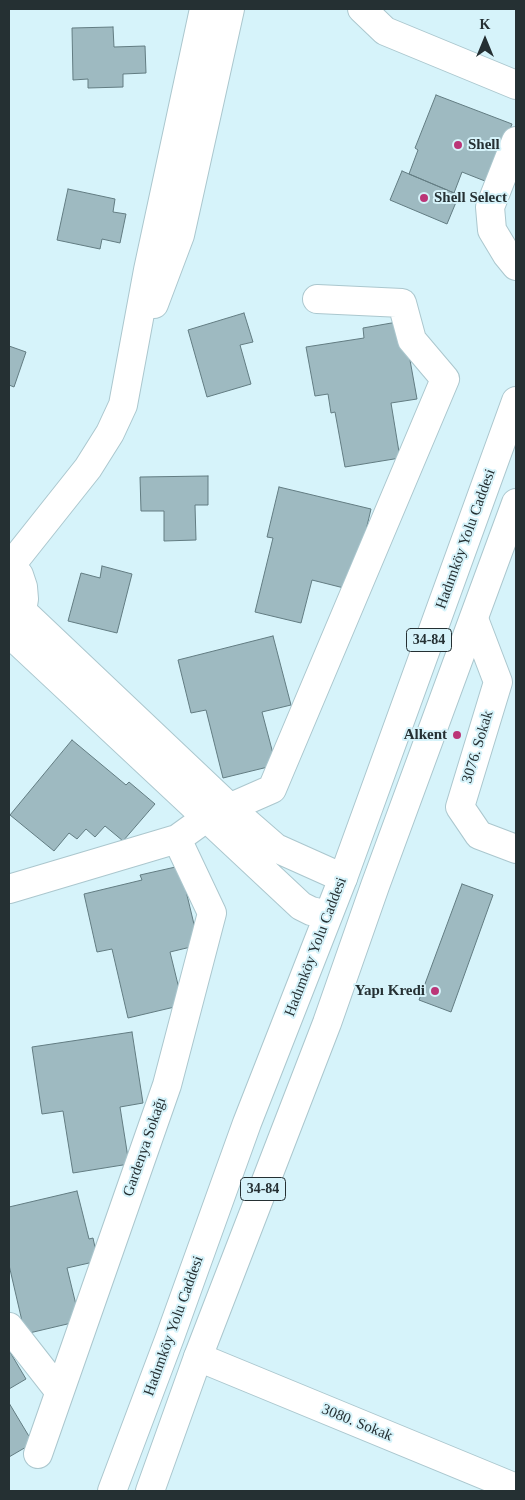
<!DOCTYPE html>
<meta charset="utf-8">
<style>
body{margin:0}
#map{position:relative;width:525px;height:1500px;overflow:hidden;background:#d6f3fa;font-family:Georgia,serif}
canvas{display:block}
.frame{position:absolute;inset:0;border:10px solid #253033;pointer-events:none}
.north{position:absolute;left:460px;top:15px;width:50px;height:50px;-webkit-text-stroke:4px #d6f3fa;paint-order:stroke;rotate:0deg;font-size:14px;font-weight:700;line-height:20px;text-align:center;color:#253033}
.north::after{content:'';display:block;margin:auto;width:18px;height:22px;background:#253033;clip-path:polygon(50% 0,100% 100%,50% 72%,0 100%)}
</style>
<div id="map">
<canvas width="525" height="1500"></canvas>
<div class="frame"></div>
<div class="north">K</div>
</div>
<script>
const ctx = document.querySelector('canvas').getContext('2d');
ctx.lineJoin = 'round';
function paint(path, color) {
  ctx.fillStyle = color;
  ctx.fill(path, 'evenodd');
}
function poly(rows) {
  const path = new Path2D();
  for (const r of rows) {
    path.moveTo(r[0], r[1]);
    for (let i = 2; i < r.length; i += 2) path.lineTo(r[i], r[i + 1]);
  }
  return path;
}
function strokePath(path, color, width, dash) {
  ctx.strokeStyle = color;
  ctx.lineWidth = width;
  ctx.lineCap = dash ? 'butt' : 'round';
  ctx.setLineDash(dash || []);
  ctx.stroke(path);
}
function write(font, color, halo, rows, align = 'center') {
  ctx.font = font + ' Georgia,serif';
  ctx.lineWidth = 4;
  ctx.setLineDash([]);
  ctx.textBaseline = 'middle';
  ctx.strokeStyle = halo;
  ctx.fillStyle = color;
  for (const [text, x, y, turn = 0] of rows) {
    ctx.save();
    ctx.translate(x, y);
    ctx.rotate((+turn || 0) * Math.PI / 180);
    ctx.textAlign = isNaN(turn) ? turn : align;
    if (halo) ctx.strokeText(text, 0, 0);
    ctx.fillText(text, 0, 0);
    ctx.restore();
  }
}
const building = poly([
 [113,27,114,47,145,46,146,73,123,74,123,87,88,88,88,79,73,80,72,28,113,27],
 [436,95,512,124,490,183,462,172,454,193,409,174,418,150,415,148,436,95],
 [402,171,459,195,447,224,390,200,402,171],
 [68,189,115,199,113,212,126,214,120,243,102,239,100,249,57,240,68,189],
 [244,313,253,342,240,345,251,384,207,397,188,330,244,313],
 [403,321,417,399,391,403,400,458,345,467,335,412,331,413,328,394,315,396,306,347,364,338,363,328,403,321],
 [9,346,26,352,14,387,9,385,9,346],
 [208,476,208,505,195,505,196,540,164,541,164,511,141,511,140,477,208,476],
 [279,487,371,509,352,590,312,580,301,623,255,612,273,538,267,537,279,487],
 [102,566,132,574,117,633,68,621,81,573,100,578,102,566],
 [273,636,291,705,262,712,276,765,223,778,206,710,191,713,178,660,273,636],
 [72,740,126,785,129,782,155,804,123,841,105,826,95,837,86,829,77,839,69,833,54,851,10,815,72,740],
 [180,866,199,945,170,952,183,1005,128,1018,112,949,97,952,84,894,142,880,140,875,180,866],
 [462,884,493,895,451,1012,419,1000,462,884],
 [132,1032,143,1103,120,1107,129,1164,73,1173,63,1111,42,1114,32,1047,132,1032],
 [77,1191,89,1239,93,1238,98,1261,67,1268,80,1321,25,1334,9,1265,9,1207,77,1191],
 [9,1352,10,1352,26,1379,9,1389,9,1352],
 [9,1403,33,1443,9,1457,9,1403]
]);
const minor = poly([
 [362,9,385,31,516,85],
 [516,141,490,207,492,230,507,255,516,266],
 [154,304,180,235,230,9],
 [9,563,19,575,23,587,24,599,22,611,12,626],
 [11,565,88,468,110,433,123,405,148,270,204,9],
 [22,611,230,808,276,848,343,878],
 [474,619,498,682,460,807,479,835,516,849],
 [9,633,301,906,311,911,328,915],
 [9,889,177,839,206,818,272,789,445,379,412,340,402,303,317,299],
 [9,1327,59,1391],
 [198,1357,516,1488],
 [38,1454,167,1085,212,913,177,839]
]);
const major = poly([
 [112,1491,170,1337,247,1123,343,878,516,401],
 [150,1491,198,1357,327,1023,375,886,516,503]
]);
const markers = [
 [458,145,5,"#bb3577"],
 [424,198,5,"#bb3577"],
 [457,735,5,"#bb3577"],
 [435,991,5,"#bb3577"]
];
const shields = [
 [429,640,45],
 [263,1189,45]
];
const shieldNames = [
 ["34-84",429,640],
 ["34-84",263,1189]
];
const poiNames = [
 ["Shell",468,145],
 ["Shell Select",434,198],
 ["Alkent",447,735,"right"],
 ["Yapı Kredi",425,991,"right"]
];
const streetNames = [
 ["Hadımköy Yolu Caddesi",466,539,-70],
 ["3076. Sokak",478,747,-73],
 ["Hadımköy Yolu Caddesi",316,947,-69],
 ["Gardenya Sokağı",145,1147,-71],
 ["Hadımköy Yolu Caddesi",174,1326,-70],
 ["3080. Sokak",357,1423,22]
];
paint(building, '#9ebac1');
strokePath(building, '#627c82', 1);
strokePath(minor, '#abc7ce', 30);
strokePath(major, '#abc7ce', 30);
strokePath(minor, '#fff', 28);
strokePath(major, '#fff', 28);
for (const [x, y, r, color] of markers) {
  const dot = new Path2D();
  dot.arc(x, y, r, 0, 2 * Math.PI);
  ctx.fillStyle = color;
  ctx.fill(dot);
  strokePath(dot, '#d6f3fa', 2);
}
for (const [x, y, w] of shields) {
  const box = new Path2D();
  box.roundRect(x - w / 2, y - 11.5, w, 23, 4);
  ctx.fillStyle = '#d6f3fa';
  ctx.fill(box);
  strokePath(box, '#253033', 1);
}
write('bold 14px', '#253033', null, shieldNames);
write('bold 15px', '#253033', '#d6f3fa', poiNames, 'left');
write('15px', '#253033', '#d6f3fa', streetNames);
</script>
